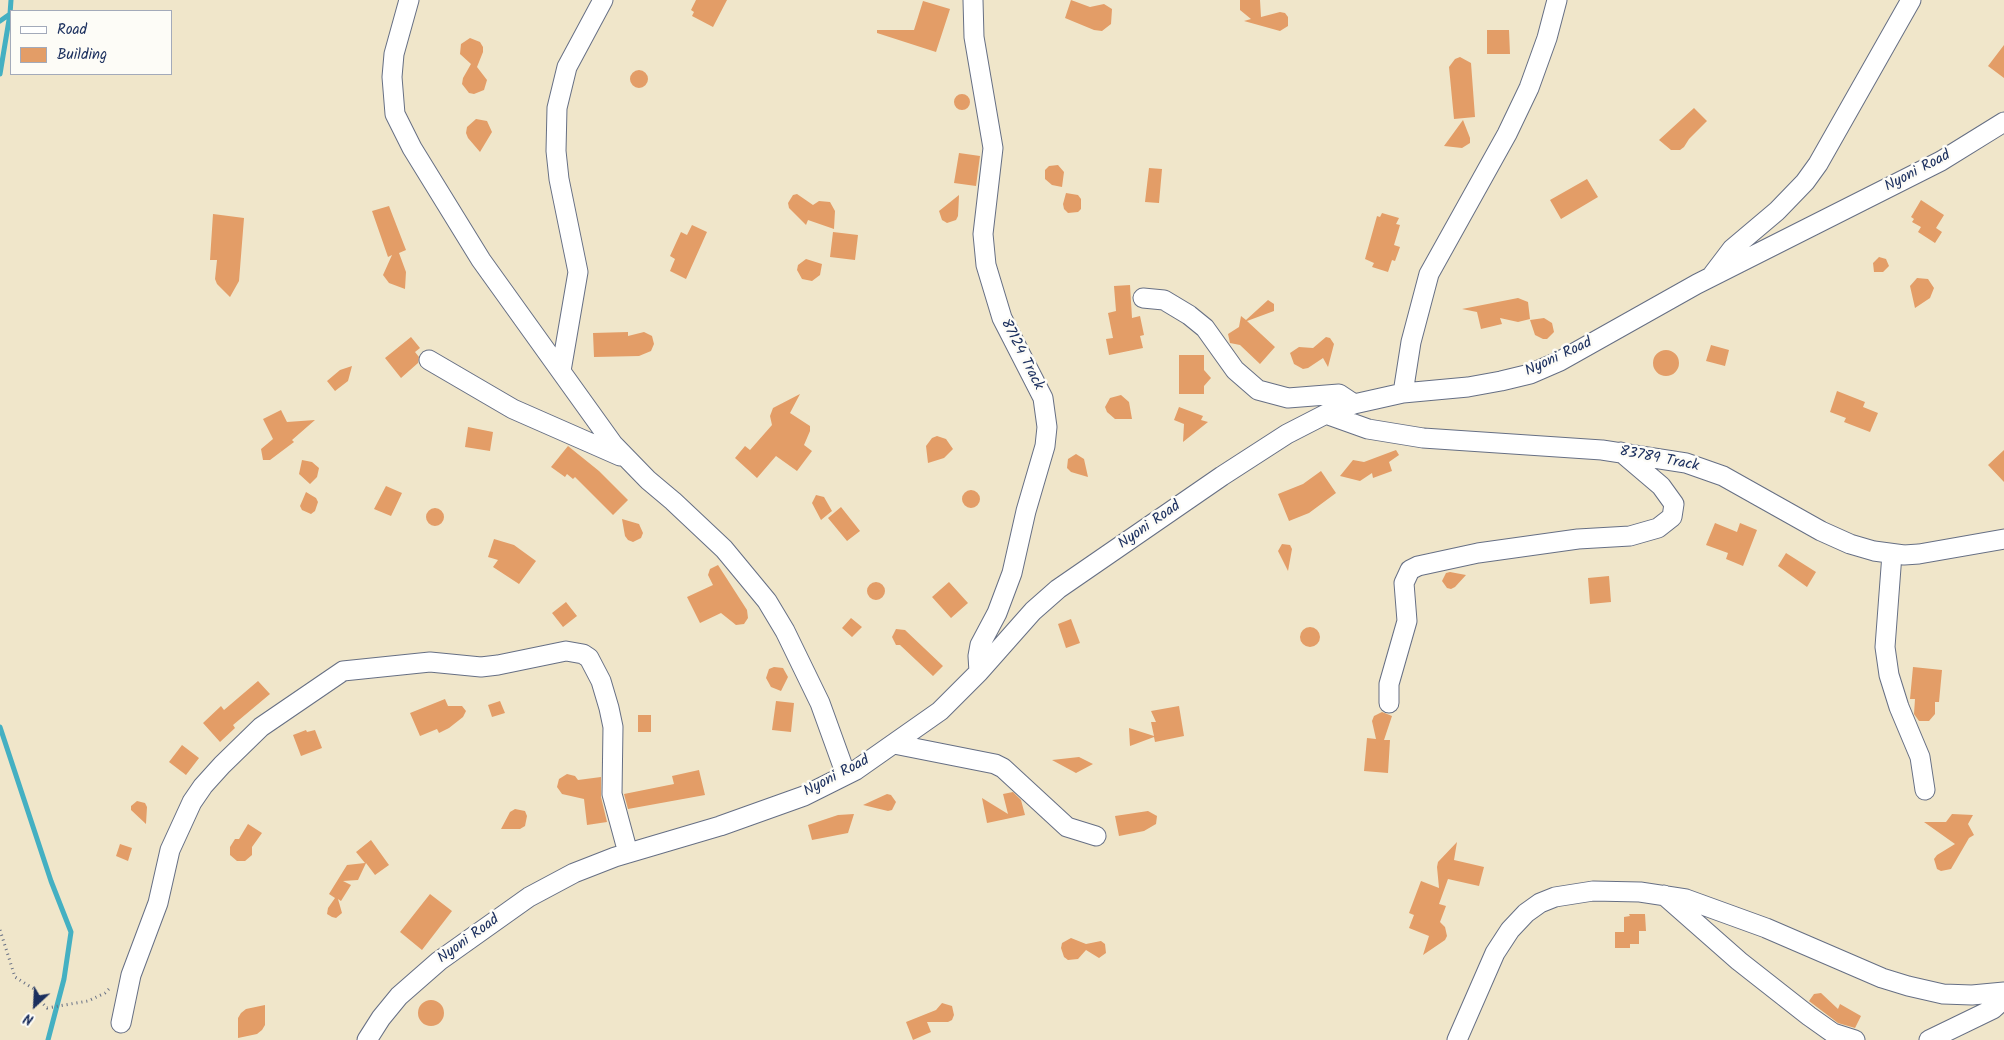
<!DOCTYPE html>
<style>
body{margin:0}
#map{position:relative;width:2004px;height:1040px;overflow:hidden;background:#f0e6ca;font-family:Kalam,sans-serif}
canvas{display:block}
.legend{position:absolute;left:10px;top:10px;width:162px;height:65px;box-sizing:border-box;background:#fdfcf7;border:1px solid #a3aaba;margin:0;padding:6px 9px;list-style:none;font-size:15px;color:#1b2f5e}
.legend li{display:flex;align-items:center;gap:10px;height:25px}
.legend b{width:25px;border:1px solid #a3aaba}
.north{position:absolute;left:10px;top:980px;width:50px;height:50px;-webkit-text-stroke:4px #fdfcf7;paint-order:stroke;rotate:205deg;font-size:14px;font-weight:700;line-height:20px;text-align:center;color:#1b2f5e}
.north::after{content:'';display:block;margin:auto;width:18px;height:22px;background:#1b2f5e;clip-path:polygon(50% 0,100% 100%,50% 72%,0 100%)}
</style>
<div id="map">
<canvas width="2004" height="1040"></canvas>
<ul class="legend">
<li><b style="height:6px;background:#fff"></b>Road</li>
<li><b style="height:14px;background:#e39d67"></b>Building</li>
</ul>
<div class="north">N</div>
</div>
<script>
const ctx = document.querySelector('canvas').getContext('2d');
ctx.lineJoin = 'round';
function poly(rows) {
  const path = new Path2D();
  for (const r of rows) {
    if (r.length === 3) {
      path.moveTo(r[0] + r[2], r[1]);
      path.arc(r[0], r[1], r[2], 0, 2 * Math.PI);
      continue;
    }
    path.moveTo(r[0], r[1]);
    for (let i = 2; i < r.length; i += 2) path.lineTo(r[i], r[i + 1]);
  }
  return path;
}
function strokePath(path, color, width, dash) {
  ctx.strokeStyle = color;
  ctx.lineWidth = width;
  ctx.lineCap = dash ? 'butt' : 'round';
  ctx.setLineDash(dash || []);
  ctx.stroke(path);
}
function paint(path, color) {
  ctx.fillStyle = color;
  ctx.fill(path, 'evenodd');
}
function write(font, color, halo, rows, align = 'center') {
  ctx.font = font + ' Kalam,sans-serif';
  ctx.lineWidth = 5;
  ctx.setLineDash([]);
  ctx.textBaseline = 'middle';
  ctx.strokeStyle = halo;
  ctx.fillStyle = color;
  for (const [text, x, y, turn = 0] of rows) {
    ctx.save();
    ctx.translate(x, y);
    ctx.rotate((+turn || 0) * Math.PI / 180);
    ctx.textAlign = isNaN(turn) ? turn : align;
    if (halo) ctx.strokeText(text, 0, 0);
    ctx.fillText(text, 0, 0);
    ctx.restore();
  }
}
const stream = poly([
 [0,21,10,14,11,0],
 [0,74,10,14],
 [0,727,51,881,71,932,64,979,48,1040]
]);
const building = poly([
 [696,0,727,0,713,27,692,16,694,12,691,10],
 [1071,0,1090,7,1104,4,1112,9,1111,24,1102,31,1094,30,1065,18],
 [1240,0,1260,0,1261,17,1280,12,1285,13,1288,17,1288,26,1280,31,1244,21,1251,19,1240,10],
 [923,1,950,9,936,52,877,33,877,30,914,30],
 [1487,30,1509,30,1510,54,1487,54],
 [470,38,480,42,483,47,483,52,477,67,487,80,484,90,474,94,469,93,462,84,463,78,471,64,460,54,461,44],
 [2004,45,2004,78,1988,66],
 [1460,57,1471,63,1475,117,1454,119,1449,67,1455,59],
 [639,79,9],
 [962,102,8],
 [1694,108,1707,121,1689,139,1684,147,1680,150,1671,150,1659,140],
 [476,119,487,121,492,132,480,152,468,138,466,133,467,127],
 [1463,120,1470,138,1470,143,1462,148,1444,146],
 [959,153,980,156,976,186,954,183],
 [1058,165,1064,172,1062,187,1052,185,1045,179,1045,170,1049,166],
 [1149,168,1162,169,1159,203,1145,202],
 [1587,179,1598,197,1561,219,1550,200],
 [1066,193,1078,195,1081,199,1081,209,1078,212,1068,213,1064,209,1063,204],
 [797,194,813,205,819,201,830,202,835,211,834,229,808,220,806,225,789,208,788,203,793,195],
 [959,195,958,216,956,220,947,223,942,220,939,211],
 [1921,200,1944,215,1936,228,1942,232,1935,243,1918,232,1921,227,1912,222,1914,219,1911,217],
 [389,206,406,250,399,253,406,272,405,289,389,283,383,275,392,255,388,257,372,211],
 [1382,213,1399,218,1396,224,1400,225,1394,245,1400,247,1395,261,1392,260,1388,272,1372,267,1374,263,1365,259,1377,216,1380,217],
 [213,214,244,218,239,281,230,297,217,284,215,279,217,260,210,260],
 [692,225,707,232,686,279,670,271,675,259,670,256,681,232,687,235],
 [833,232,858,235,855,260,830,257],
 [1879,257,1886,259,1889,266,1883,272,1874,272,1873,263],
 [806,259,822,264,820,275,812,281,802,279,797,270,798,265],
 [1917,278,1928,279,1934,288,1930,298,1915,308,1910,286],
 [1130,285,1132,318,1140,316,1144,335,1140,336,1143,348,1109,355,1106,339,1113,338,1108,313,1116,311,1114,286],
 [1518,298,1528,302,1530,319,1518,322,1500,318,1502,324,1481,329,1477,312,1462,309],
 [1268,300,1274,304,1274,311,1247,321,1275,347,1260,364,1240,345,1230,343,1228,334,1239,327,1241,316,1246,320],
 [1544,318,1552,323,1554,332,1547,339,1543,339,1535,335,1530,320],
 [628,332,628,336,644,332,652,336,654,344,651,351,639,356,594,357,593,333],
 [411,337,420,348,415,352,419,357,418,363,401,378,385,358],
 [1326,337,1330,338,1334,344,1328,367,1323,358,1308,368,1303,369,1294,364,1290,353,1299,347,1313,348],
 [1711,345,1729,350,1725,366,1706,361],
 [1666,363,13],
 [1179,355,1204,355,1204,370,1211,378,1204,386,1204,394,1179,394],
 [352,366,348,381,335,391,327,381,340,370],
 [1837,391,1865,402,1863,407,1878,413,1870,432,1844,422,1846,418,1830,412],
 [800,394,790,413,810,426,810,431,804,445,812,451,797,471,776,456,757,478,735,458,745,446,750,450,772,425,770,416,773,408],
 [1121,395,1129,402,1132,419,1115,419,1107,412,1105,407,1110,398],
 [1179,407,1203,416,1201,420,1208,422,1183,442,1184,424,1174,420],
 [281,410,287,422,315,420,292,440,294,442,270,460,263,460,261,449,273,439,263,419],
 [468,427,493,432,490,451,465,447],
 [937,436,946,439,953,449,944,458,928,463,926,446,932,438],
 [568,446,599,471,628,500,613,515,575,477,573,479,567,474,565,477,551,467],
 [1396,450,1399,455,1389,462,1392,471,1373,478,1372,473,1360,481,1340,476,1353,460,1364,462],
 [2004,450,2004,482,1988,465],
 [1076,454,1084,459,1088,477,1071,472,1067,468,1068,459],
 [302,460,312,462,319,468,317,477,310,484,299,474],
 [1321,471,1336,493,1309,513,1289,521,1278,494,1303,484],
 [386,486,402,493,391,516,374,509],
 [971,499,9],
 [306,492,316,498,318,502,315,511,311,514,302,510,300,506],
 [816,495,824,497,832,511,821,520,812,503],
 [841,507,860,531,847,541,828,518],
 [435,517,9],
 [622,519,639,524,643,533,641,538,633,542,628,540,625,536],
 [1715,523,1737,532,1740,523,1757,530,1743,566,1726,559,1728,553,1706,545],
 [494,539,514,545,536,561,519,584,493,567,498,560,488,557],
 [1282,544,1290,545,1292,549,1288,571,1278,551],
 [1786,553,1816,572,1807,587,1778,566],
 [718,565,747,610,748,618,744,624,736,625,721,613,700,623,687,597,713,585,708,575,710,569],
 [1450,572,1466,575,1455,587,1451,589,1447,588,1442,581,1446,573],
 [1609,576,1611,602,1590,604,1588,578],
 [949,582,968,603,951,618,932,597],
 [876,591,9],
 [566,602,577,616,563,627,552,613],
 [851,618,862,627,852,637,842,628],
 [1071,619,1080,643,1066,648,1058,624],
 [1310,637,10],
 [896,629,905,630,943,666,933,676,900,645,896,645,892,637],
 [774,667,783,668,788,677,781,691,771,687,766,678,769,669],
 [1913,667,1942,670,1939,702,1935,702,1935,714,1929,721,1919,721,1914,714,1915,699,1910,699],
 [258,681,270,694,233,725,235,728,220,742,203,723,221,706,224,710],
 [445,699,448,706,462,706,466,711,463,717,449,728,439,733,437,729,420,736,410,713],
 [500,701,505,713,492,717,488,705],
 [776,701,794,703,791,732,772,730],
 [1179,706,1184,736,1155,742,1154,737,1130,746,1129,728,1154,736,1151,722,1156,722,1151,711],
 [1382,712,1392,716,1384,740,1390,740,1388,773,1364,771,1367,738,1376,739,1372,721,1374,716],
 [638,715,651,715,651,732,638,732],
 [306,730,307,732,315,730,322,748,301,756,293,735],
 [182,745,199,758,186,775,169,762],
 [1079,757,1093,764,1076,773,1052,760],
 [699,770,705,795,628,809,624,794,674,784,672,776],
 [567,774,575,776,578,780,601,777,601,797,607,822,587,825,584,799,562,794,557,787,559,779],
 [1013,792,1021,800,1025,815,987,823,982,798,1008,814,1003,794],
 [887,794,891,795,896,802,892,810,888,811,863,805],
 [137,801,145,803,147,807,146,824,131,810,131,806],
 [515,809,525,811,527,816,525,826,520,829,501,829,510,812],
 [1148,811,1157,816,1156,824,1144,831,1119,836,1115,816],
 [854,814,848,833,812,840,808,825,838,815],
 [1952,814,1973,815,1968,824,1974,835,1969,838,1951,869,1941,871,1937,869,1934,859,1937,855,1955,844,1924,822,1946,822],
 [248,824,262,833,252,847,252,855,245,861,237,861,230,855,230,847,235,839,239,839],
 [371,840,389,865,375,875,366,863,358,880,343,881,351,885,341,901,338,899,342,913,336,918,332,917,327,914,328,908,335,898,329,894,347,865,365,863,356,852],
 [1457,842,1454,860,1484,867,1479,886,1448,879,1439,904,1446,906,1440,922,1445,927,1447,936,1445,940,1423,955,1429,936,1409,928,1414,915,1409,913,1421,881,1439,888,1437,867,1438,862],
 [120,844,132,848,128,861,116,856],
 [430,894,452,911,422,950,400,932],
 [1629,914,1645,914,1646,931,1639,931,1639,944,1630,944,1630,948,1615,948,1615,932,1624,932,1624,917,1630,916],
 [1071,938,1086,944,1101,941,1105,944,1106,953,1099,958,1086,950,1078,959,1068,960,1064,957,1061,948,1062,943],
 [1821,993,1838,1009,1840,1004,1861,1016,1855,1028,1838,1023,1809,1001,1814,994],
 [431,1013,13],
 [942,1003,952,1006,954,1015,952,1020,948,1022,927,1022,931,1032,913,1040,906,1022,936,1010],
 [265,1005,265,1025,262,1030,257,1034,238,1038,238,1018,241,1013,246,1009]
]);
const path = poly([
 [0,930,15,977,34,989,38,998,47,1008,88,1001,105,993,109,989]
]);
const minor = poly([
 [409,0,394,54,392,77,395,114,412,148,481,260,613,444,648,480,673,501,724,549,767,601,785,631,820,703,846,775],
 [973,0,974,37,993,148,983,234,986,265,1002,318,1043,398,1047,427,1045,446,1026,511,1012,573,997,613,980,645,978,656,979,672],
 [1713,274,1732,249,1777,211,1805,182,1818,164,1911,0],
 [1143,298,1164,300,1189,315,1205,328,1235,370,1258,390,1288,398,1339,394,1354,404],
 [429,360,513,409,620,456],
 [561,371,578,272,559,179,556,151,557,108,567,67,603,0],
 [1403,393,1411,342,1429,274,1507,134,1529,88,1547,38,1557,0],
 [1326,414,1368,429,1423,438,1602,450,1686,463,1723,476,1821,531,1850,544,1874,551,1904,555,1919,554,2004,539],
 [1892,554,1885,647,1889,675,1899,707,1920,757,1925,790],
 [1389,703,1389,684,1407,621,1404,583,1410,570,1418,566,1478,553,1578,539,1630,536,1658,528,1672,517,1674,504,1661,486,1621,452],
 [894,744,995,764,1003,768,1067,827,1096,836],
 [1664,895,1739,961,1809,1016,1833,1033,1855,1040],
 [121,1023,131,975,158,903,170,850,192,802,203,786,222,765,261,727,343,671,430,662,481,667,498,665,566,651,583,654,589,658,601,681,609,708,613,727,612,794,628,853],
 [367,1040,381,1018,399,996,439,961,529,897,574,873,615,857,720,826,804,796,856,770,940,711,979,672,1033,611,1058,589,1222,476,1287,434,1326,414,1354,404,1403,393,1468,387,1501,381,1530,374,1560,361,1697,284,1941,161,2004,122],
 [1457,1040,1495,953,1510,930,1526,913,1540,903,1555,897,1593,891,1640,892,1686,899,1766,928,1882,978,1908,986,1943,994,1972,995,2004,992],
 [1929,1040,1993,1009,2004,999]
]);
const streetNames = [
 ["Nyoni Road",1918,172,-28],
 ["87124 Track",1021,355,63],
 ["Nyoni Road",1559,358,-25],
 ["83789 Track",1659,460,11],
 ["Nyoni Road",1150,526,-35],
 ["Nyoni Road",837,777,-28],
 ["Nyoni Road",469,940,-36]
];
strokePath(stream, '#44b0c2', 5);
paint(building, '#e39d67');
strokePath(minor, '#666f84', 21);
strokePath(path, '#666f84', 3, [1, 4]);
strokePath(minor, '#fff', 19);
write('15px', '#1b2f5e', '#fdfcf7', streetNames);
</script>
